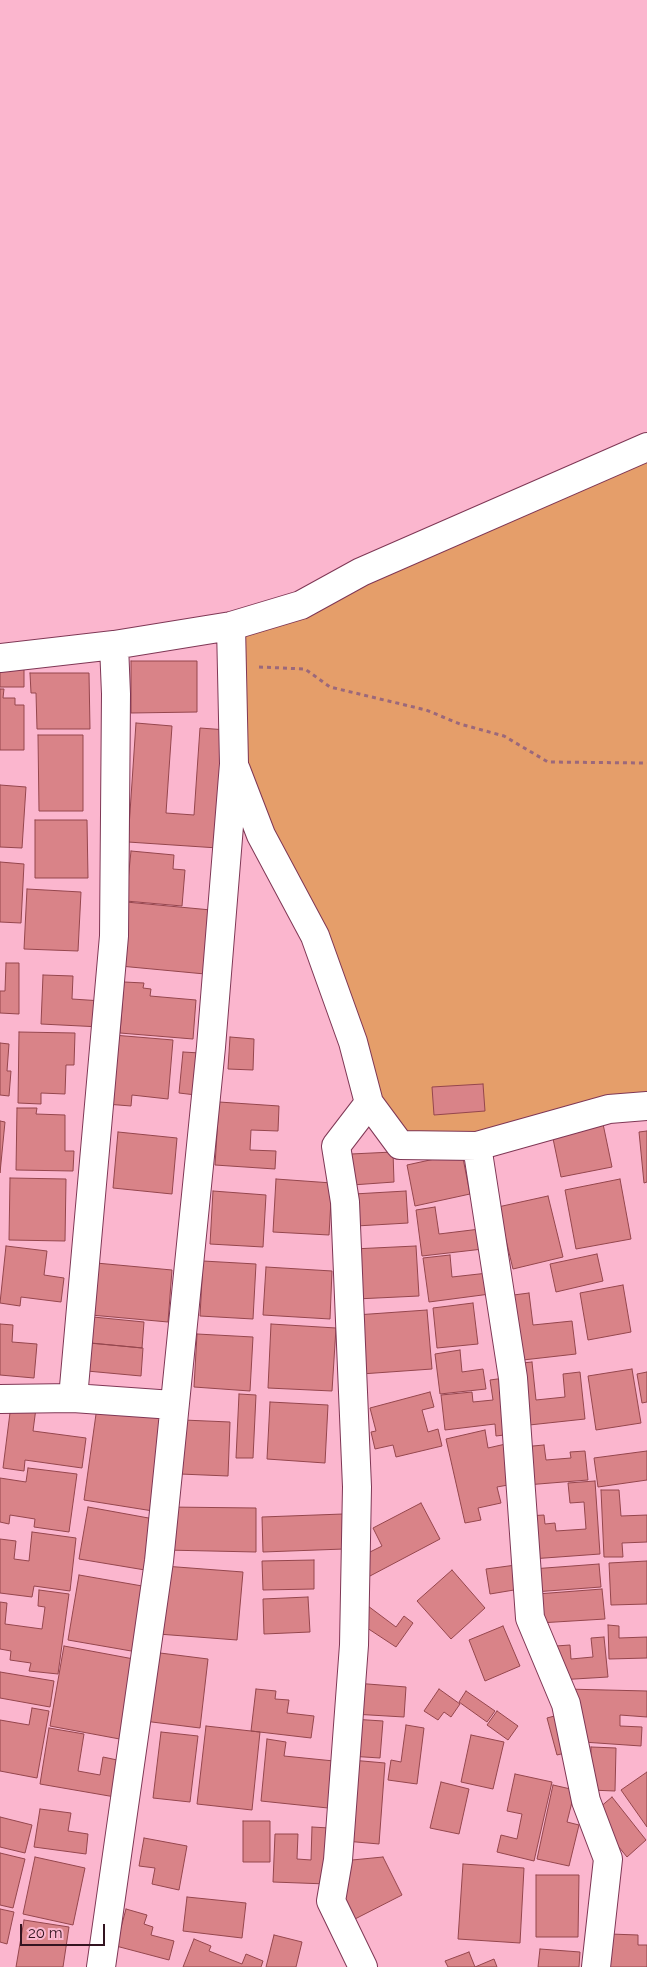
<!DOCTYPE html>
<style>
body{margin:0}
#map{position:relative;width:647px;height:1967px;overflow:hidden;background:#fbb6ce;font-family:Raleway,sans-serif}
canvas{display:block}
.scale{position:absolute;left:20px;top:1924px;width:85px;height:22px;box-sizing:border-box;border:2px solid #331420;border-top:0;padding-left:6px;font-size:15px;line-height:18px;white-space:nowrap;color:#331420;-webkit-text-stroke:4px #fbb6ce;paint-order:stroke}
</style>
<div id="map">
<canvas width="647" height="1967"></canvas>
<div class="scale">20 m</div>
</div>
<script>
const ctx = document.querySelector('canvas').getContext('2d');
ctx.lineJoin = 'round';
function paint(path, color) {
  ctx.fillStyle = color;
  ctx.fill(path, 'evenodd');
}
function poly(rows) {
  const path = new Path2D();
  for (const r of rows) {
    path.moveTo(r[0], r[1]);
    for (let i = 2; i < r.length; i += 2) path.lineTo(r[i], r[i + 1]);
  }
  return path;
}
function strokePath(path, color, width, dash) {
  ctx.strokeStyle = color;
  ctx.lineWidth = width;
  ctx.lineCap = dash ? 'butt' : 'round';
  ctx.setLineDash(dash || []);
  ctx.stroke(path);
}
const green = poly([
 [647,447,647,1106,477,1146,400,1145,234,764,231,626]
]);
const building = poly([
 [131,661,197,661,197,712,131,713,131,661],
 [0,663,24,663,24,687,0,687,0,663],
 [30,673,89,673,90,729,37,729,36,693,31,693,30,673],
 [0,689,4,689,3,698,15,698,15,705,24,705,24,750,0,750,0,689],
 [136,723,172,726,166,813,194,815,200,728,227,730,218,848,128,842,136,723],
 [38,735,83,735,83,811,39,811,38,735],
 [0,785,26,787,22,848,0,847,0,785],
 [35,820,87,820,88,878,35,878,35,820],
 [131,851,174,855,173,869,185,870,182,906,126,901,131,851],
 [0,862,24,864,21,923,0,922,0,862],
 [27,889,81,892,78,951,24,949,27,889],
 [126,902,211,910,205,974,120,966,126,902],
 [6,963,19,963,19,1014,0,1013,0,991,5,991,6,963],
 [43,975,73,976,72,999,102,1001,101,1027,41,1024,43,975],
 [124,982,144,983,143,988,151,989,150,996,196,1000,193,1039,120,1033,124,982],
 [19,1032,75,1033,74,1065,66,1065,65,1094,41,1093,41,1104,18,1103,19,1032],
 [113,1035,173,1040,168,1099,132,1095,131,1106,106,1104,113,1035],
 [230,1037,254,1039,253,1070,228,1069,230,1037],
 [0,1043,9,1044,7,1071,11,1071,9,1096,0,1095,0,1043],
 [183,1052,200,1053,196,1095,179,1093,183,1052],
 [483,1084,485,1111,434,1115,432,1087,483,1084],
 [219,1102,279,1106,278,1131,251,1130,250,1150,276,1151,275,1169,215,1165,219,1102],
 [17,1108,37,1108,36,1114,65,1115,65,1151,74,1151,73,1171,16,1170,17,1108],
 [602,1119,612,1167,561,1177,551,1129,602,1119],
 [0,1121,5,1122,0,1173,0,1121],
 [647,1131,647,1182,644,1183,639,1132,647,1131],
 [118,1132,177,1138,172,1194,113,1188,118,1132],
 [393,1152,394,1182,352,1185,351,1154,393,1152],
 [462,1153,470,1194,415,1206,407,1165,462,1153],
 [10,1178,66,1179,65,1241,9,1240,10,1178],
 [276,1179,332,1183,329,1235,273,1232,276,1179],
 [620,1179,631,1239,576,1249,565,1190,620,1179],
 [213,1191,266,1195,263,1247,210,1244,213,1191],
 [406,1191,408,1223,356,1226,354,1194,406,1191],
 [548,1196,563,1257,513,1269,498,1207,548,1196],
 [435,1207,439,1234,480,1229,483,1249,422,1256,416,1210,435,1207],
 [6,1246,47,1251,44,1275,64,1278,61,1302,21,1297,20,1306,0,1303,6,1246],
 [416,1246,419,1296,356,1299,353,1249,416,1246],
 [597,1254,603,1281,556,1292,550,1264,597,1254],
 [450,1255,452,1277,488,1273,490,1294,429,1302,423,1258,450,1255],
 [203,1261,256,1264,253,1319,200,1316,203,1261],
 [96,1263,172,1270,168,1322,91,1315,96,1263],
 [266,1267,332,1271,330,1319,263,1315,266,1267],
 [623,1285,631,1332,588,1340,580,1293,623,1285],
 [529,1293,533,1325,572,1321,576,1354,514,1361,506,1296,529,1293],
 [473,1303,478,1344,437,1348,433,1308,473,1303],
 [427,1310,432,1369,361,1374,356,1315,427,1310],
 [93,1317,144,1322,142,1348,91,1343,93,1317],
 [0,1324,13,1325,12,1342,37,1344,34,1378,0,1375,0,1324],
 [271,1324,336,1328,332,1391,268,1388,271,1324],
 [197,1334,253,1337,250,1391,194,1387,197,1334],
 [89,1343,143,1348,141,1376,87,1371,89,1343],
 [460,1350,462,1372,483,1369,486,1389,440,1394,435,1354,460,1350],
 [532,1362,536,1400,565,1397,563,1374,580,1372,585,1419,520,1426,513,1364,532,1362],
 [632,1369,641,1423,596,1430,588,1376,632,1369],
 [647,1372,647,1402,642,1403,637,1374,647,1372],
 [505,1378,512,1434,496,1436,495,1424,445,1430,441,1395,472,1392,473,1402,493,1400,490,1380,505,1378],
 [430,1392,434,1407,422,1410,428,1432,438,1429,442,1446,396,1457,393,1445,375,1449,371,1432,376,1431,370,1408,430,1392],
 [239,1394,256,1395,253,1458,236,1458,239,1394],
 [270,1402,328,1405,325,1463,267,1459,270,1402],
 [11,1405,36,1408,33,1431,86,1438,82,1468,25,1460,24,1471,3,1468,11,1405],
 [97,1407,167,1417,153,1511,84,1500,97,1407],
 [183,1420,230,1422,228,1476,180,1474,183,1420],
 [485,1430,488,1448,510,1443,519,1483,497,1487,501,1503,478,1508,481,1520,465,1523,446,1439,485,1430],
 [544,1445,546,1460,571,1458,570,1452,585,1451,588,1480,526,1485,522,1447,544,1445],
 [647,1451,647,1480,598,1487,594,1458,647,1451],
 [28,1468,77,1474,69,1532,34,1527,35,1519,10,1515,9,1524,0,1522,0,1478,26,1482,28,1468],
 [595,1481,600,1554,531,1559,527,1516,544,1515,545,1524,555,1523,556,1531,586,1529,584,1502,570,1503,568,1483,595,1481],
 [601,1490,619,1490,621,1516,647,1515,647,1542,622,1543,623,1557,604,1557,601,1490],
 [421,1503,440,1539,370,1576,360,1557,382,1546,373,1528,421,1503],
 [88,1507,154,1519,145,1570,79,1559,88,1507],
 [166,1507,256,1508,256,1552,165,1550,166,1507],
 [343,1514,344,1549,263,1552,262,1517,343,1514],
 [32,1532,76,1538,70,1591,34,1586,32,1597,0,1593,0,1539,16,1541,14,1559,29,1561,32,1532],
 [314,1560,314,1589,263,1590,262,1561,314,1560],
 [647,1561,647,1604,611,1605,609,1563,647,1561],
 [599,1564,601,1587,534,1592,532,1569,599,1564],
 [516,1565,520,1589,490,1594,486,1569,516,1565],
 [164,1566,243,1572,237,1640,158,1634,164,1566],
 [452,1570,485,1608,451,1639,417,1601,452,1570],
 [79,1575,148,1587,137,1652,68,1640,79,1575],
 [602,1589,605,1619,539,1623,537,1594,602,1589],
 [39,1590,69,1594,58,1674,29,1671,31,1663,10,1660,11,1651,0,1649,0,1602,7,1603,5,1624,42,1629,45,1607,38,1606,39,1590],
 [308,1597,310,1632,264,1634,263,1599,308,1597],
 [360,1600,396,1627,404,1616,413,1623,396,1647,358,1622,360,1600],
 [608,1625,619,1626,619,1638,647,1637,647,1658,609,1659,608,1625],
 [503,1626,520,1666,485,1681,469,1640,503,1626],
 [604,1637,608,1677,558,1680,556,1646,570,1645,571,1659,593,1657,591,1638,604,1637],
 [64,1646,139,1660,125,1740,50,1726,64,1646],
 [152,1652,208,1659,200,1728,144,1721,152,1652],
 [0,1672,54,1681,50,1707,0,1698,0,1672],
 [355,1683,406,1687,404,1717,353,1714,355,1683],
 [256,1689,276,1691,275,1699,289,1700,287,1713,314,1716,311,1738,251,1731,256,1689],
 [439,1689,460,1704,451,1717,444,1712,438,1720,424,1711,439,1689],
 [565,1689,647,1691,647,1717,620,1715,620,1726,642,1727,641,1746,583,1742,565,1689],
 [466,1691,495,1711,487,1722,459,1702,466,1691],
 [32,1708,49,1711,37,1778,0,1771,0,1720,29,1725,32,1708],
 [497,1711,518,1726,508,1740,487,1725,497,1711],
 [562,1714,573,1751,557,1755,547,1718,562,1714],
 [352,1719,383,1721,380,1758,349,1756,352,1719],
 [406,1725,424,1728,417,1784,388,1780,391,1760,401,1762,406,1725],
 [206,1726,260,1732,252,1810,197,1804,206,1726],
 [49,1728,84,1734,78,1771,100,1775,103,1757,122,1761,115,1797,40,1784,49,1728],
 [161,1732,198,1736,190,1802,153,1798,161,1732],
 [471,1735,504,1742,493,1789,461,1782,471,1735],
 [267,1739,286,1742,284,1756,334,1761,328,1808,261,1801,267,1739],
 [591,1747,616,1748,615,1791,590,1790,591,1747],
 [351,1760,385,1763,379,1844,345,1841,351,1760],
 [647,1772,647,1827,621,1790,647,1772],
 [515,1774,552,1782,534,1861,497,1852,501,1835,517,1839,522,1814,507,1811,515,1774],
 [441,1782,469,1789,459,1834,430,1828,441,1782],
 [553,1785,575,1790,567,1822,579,1825,569,1866,537,1859,553,1785],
 [612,1797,646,1840,627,1857,592,1814,612,1797],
 [40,1809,71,1813,68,1831,88,1834,86,1854,34,1847,40,1809],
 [0,1817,32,1825,25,1853,0,1847,0,1817],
 [243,1821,270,1821,270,1862,243,1862,243,1821],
 [312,1827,329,1828,327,1884,273,1882,275,1834,298,1834,297,1859,311,1860,312,1827],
 [144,1838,187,1846,179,1890,152,1884,155,1868,139,1866,144,1838],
 [0,1853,25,1859,13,1908,0,1905,0,1853],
 [35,1857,85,1868,73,1925,23,1914,35,1857],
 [383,1857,402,1895,353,1920,343,1899,342,1861,383,1857],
 [463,1864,524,1868,520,1943,458,1939,463,1864],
 [536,1875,579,1875,578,1937,536,1937,536,1875],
 [187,1897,246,1903,242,1938,183,1931,187,1897],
 [0,1909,14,1912,7,1944,0,1942,0,1909],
 [126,1909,147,1915,144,1924,153,1927,151,1935,174,1941,169,1960,116,1946,126,1909],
 [24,1920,69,1927,63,1967,16,1967,24,1920],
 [610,1934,638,1935,638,1945,647,1945,647,1967,607,1967,610,1934],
 [274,1935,302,1942,296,1967,266,1967,274,1935],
 [194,1939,211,1946,209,1951,242,1964,246,1954,263,1961,261,1967,183,1967,194,1939],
 [540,1949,580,1952,579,1967,538,1967,540,1949],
 [469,1952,475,1967,494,1959,497,1967,448,1967,445,1961,469,1952]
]);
const path = poly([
 [259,667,305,669,330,687,426,710,460,724,504,736,548,762,647,763]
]);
const minor = poly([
 [0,658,114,645,231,626,301,605,361,572,647,447],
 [236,770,261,835,315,936,353,1042,369,1103,400,1145,477,1146,609,1109,647,1106],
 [477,1146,513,1378,530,1618,566,1704,586,1801,608,1859,596,1967],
 [73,1398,114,936,116,694,114,645],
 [0,1399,73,1398,173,1405],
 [101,1967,159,1561,211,1047,234,764,231,626],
 [363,1967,331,1901,338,1860,354,1645,357,1487,345,1202,336,1146,369,1103]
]);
paint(green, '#e59e6a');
paint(building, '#d98388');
strokePath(building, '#95464d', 1);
strokePath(minor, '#7f3755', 30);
strokePath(path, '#9b687b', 3, [4, 4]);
strokePath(minor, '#fff', 28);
</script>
